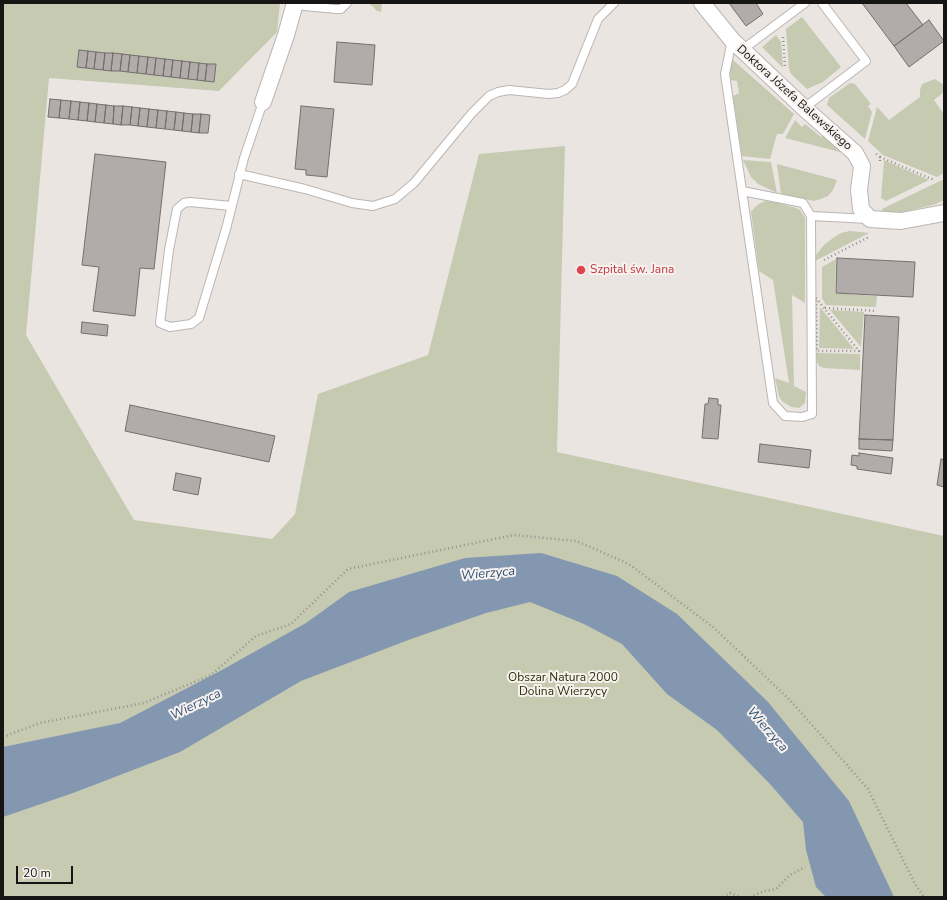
<!DOCTYPE html>
<meta charset="utf-8">
<style>
body{margin:0}
#map{position:relative;width:947px;height:900px;overflow:hidden;background:#ebe5e2;font-family:"Nunito Sans",sans-serif}
canvas{display:block}
.frame{position:absolute;inset:0;border:4px solid #171514;pointer-events:none}
.scale{position:absolute;left:16px;top:866px;width:57px;height:18px;box-sizing:border-box;border:2px solid #171514;border-top:0;padding-left:5px;font-size:12px;line-height:14px;white-space:nowrap;color:#171514;-webkit-text-stroke:3px #f8f2ef;paint-order:stroke}
</style>
<div id="map">
<canvas width="947" height="900"></canvas>
<div class="frame"></div>
<div class="scale">20 m</div>
</div>
<script>
const ctx = document.querySelector('canvas').getContext('2d');
ctx.lineJoin = 'round';
function paint(path, color) {
  ctx.fillStyle = color;
  ctx.fill(path, 'evenodd');
}
function poly(rows) {
  const path = new Path2D();
  for (const r of rows) {
    path.moveTo(r[0], r[1]);
    for (let i = 2; i < r.length; i += 2) path.lineTo(r[i], r[i + 1]);
  }
  return path;
}
function strokePath(path, color, width, dash) {
  ctx.strokeStyle = color;
  ctx.lineWidth = width;
  ctx.lineCap = dash ? 'butt' : 'round';
  ctx.setLineDash(dash || []);
  ctx.stroke(path);
}
function write(font, color, halo, rows, align = 'center') {
  ctx.font = font + ' "Nunito Sans",sans-serif';
  ctx.lineWidth = 4;
  ctx.setLineDash([]);
  ctx.textBaseline = 'middle';
  ctx.strokeStyle = halo;
  ctx.fillStyle = color;
  for (const [text, x, y, turn = 0] of rows) {
    ctx.save();
    ctx.translate(x, y);
    ctx.rotate((+turn || 0) * Math.PI / 180);
    ctx.textAlign = isNaN(turn) ? turn : align;
    if (halo) ctx.strokeText(text, 0, 0);
    ctx.fillText(text, 0, 0);
    ctx.restore();
  }
}
const green = poly([
 [3,3,280,3,277,32,219,91,49,78,26,335,134,520,272,539,295,514,318,394,428,355,479,154,565,146,557,452,944,536,944,897,3,897],
 [369,3,382,3,381,12,377,11],
 [802,17,841,67,823,82,807,89,791,74,789,69,786,29],
 [776,35,781,42,783,68,762,47],
 [733,60,794,114,783,134,777,134,770,159,742,156,733,96,739,93,737,81,731,80,729,61],
 [935,79,944,85,944,86,943,93,934,100,944,114,944,173,937,177,883,155,868,141,877,107,889,120,920,97,920,90,922,84],
 [850,83,855,84,871,104,868,106,872,112,865,139,827,105,829,98],
 [795,120,802,127,805,124,821,137,824,134,844,153,785,138],
 [743,160,771,162,777,193,758,184,751,177],
 [884,160,929,180,886,201,881,198],
 [777,164,837,180,833,190,828,196,821,199,814,201,781,194],
 [944,179,944,200,936,204,916,209,901,212,882,212,882,209],
 [765,201,775,202,796,208,800,210,805,218,805,303,792,295,794,386,806,392,805,403,799,408,791,407,782,401,779,396,775,378,789,383,773,280,759,271,752,219,751,212,754,208,759,204],
 [850,231,869,233,815,261,815,256,824,245,833,238,841,233],
 [836,259,835,293,877,296,876,307,826,305,822,298,822,267],
 [820,307,854,349,819,348],
 [830,310,864,312,861,347],
 [816,353,860,354,860,370,824,368,819,366,817,362]
]);
const water = poly([
 [541,553,617,576,677,614,768,702,849,801,894,897,826,897,816,887,806,850,803,822,770,784,717,730,667,694,622,644,584,624,530,602,486,613,411,639,301,681,180,752,73,793,3,817,3,747,120,723,220,671,306,623,349,592,465,558]
]);
const building = poly([
 [729,3,756,3,763,14,746,26,729,3],
 [862,3,906,3,923,25,894,46,862,3],
 [929,20,944,41,909,67,894,46,929,20],
 [337,42,375,45,372,85,334,82,337,42],
 [79,50,88,51,86,68,77,67,79,50],
 [88,51,96,52,94,69,86,68,88,51],
 [96,52,105,53,103,70,94,69,96,52],
 [105,53,113,53,111,71,103,70,105,53],
 [113,53,122,54,120,71,111,71,113,53],
 [122,54,130,55,128,72,120,71,122,54],
 [130,55,139,56,137,73,128,72,130,55],
 [139,56,148,57,146,74,137,73,139,56],
 [148,57,156,58,154,75,146,74,148,57],
 [156,58,165,59,163,76,154,75,156,58],
 [165,59,173,60,171,77,163,76,165,59],
 [173,60,182,61,180,78,171,77,173,60],
 [182,61,190,62,188,79,180,78,182,61],
 [190,62,199,63,197,80,188,79,190,62],
 [199,63,207,64,205,81,197,80,199,63],
 [207,64,216,64,214,82,205,81,207,64],
 [50,99,61,100,59,118,48,117,50,99],
 [61,100,71,101,69,119,59,118,61,100],
 [71,101,80,102,78,120,69,119,71,101],
 [80,102,89,103,87,121,78,120,80,102],
 [89,103,97,104,95,122,87,121,89,103],
 [97,104,106,105,104,123,95,122,97,104],
 [106,105,114,106,113,124,104,123,106,105],
 [114,106,123,106,121,125,113,124,114,106],
 [123,106,132,107,130,125,121,125,123,106],
 [301,106,334,109,327,177,306,175,306,170,295,169,301,106],
 [132,107,140,108,138,126,130,125,132,107],
 [140,108,149,109,147,127,138,126,140,108],
 [149,109,158,110,156,128,147,127,149,109],
 [158,110,167,111,165,129,156,128,158,110],
 [167,111,176,112,174,130,165,129,167,111],
 [176,112,184,113,182,131,174,130,176,112],
 [184,113,193,114,191,132,182,131,184,113],
 [193,114,201,114,199,133,191,132,193,114],
 [201,114,210,115,208,133,199,133,201,114],
 [95,154,166,162,154,269,140,268,135,316,93,311,99,267,82,265,95,154],
 [837,258,915,262,913,297,836,293,837,258],
 [865,315,899,317,893,440,859,439,865,315],
 [82,322,108,325,107,336,81,333,82,322],
 [709,398,718,399,718,405,721,405,718,439,702,438,705,404,708,404,709,398],
 [130,405,275,436,269,462,125,431,130,405],
 [859,439,893,440,892,451,859,449,859,439],
 [760,444,811,450,809,468,758,462,760,444],
 [859,453,893,458,891,474,857,469,857,466,851,465,852,455,859,456,859,453],
 [941,459,944,460,944,487,937,485,941,459],
 [176,473,201,478,198,495,173,490,176,473]
]);
const path = poly([
 [783,37,785,66],
 [876,154,880,157,880,163],
 [880,157,934,180],
 [824,260,869,237],
 [816,298,824,308,859,351,817,351,816,298],
 [825,308,877,311],
 [3,737,40,723,144,703,211,675,256,636,291,624,348,569,514,535,576,541,629,564,713,627,790,700,868,789,915,884,924,897],
 [723,897,730,893,740,897],
 [750,897,764,891,776,889,790,875,805,867]
]);
const service = poly([
 [294,5,336,9,341,9,347,3],
 [732,40,725,74,773,403,785,416,802,417,812,414,811,216],
 [742,50,805,3],
 [804,108,866,61,822,3],
 [239,174,305,189,352,203,373,206,395,199,414,183,472,113,489,96,498,92,509,90,549,94,558,93,565,90,572,84,598,19,614,3],
 [742,191,803,203,811,216,869,219],
 [231,206,190,202,184,203,177,209,169,250,160,323,170,327,191,324,199,318,226,229,244,158,263,102]
]);
const minor = poly([
 [702,3,732,40,804,108,855,153,862,166,859,190,861,209,870,219,901,221,944,213],
 [263,102,286,35,295,3]
]);
const markers = [
 [581,270,5,"#e0444e"]
];
const streetNames = [
 ["Doktora Józefa Balewskiego",794,98,42]
];
const healthNames = [
 ["Szpital św. Jana",590,270]
];
const parkNames = [
 ["Obszar Natura 2000",563,678],
 ["Dolina Wierzycy",563,692]
];
const waterNames = [
 ["Wierzyca",488,574,-5],
 ["Wierzyca",196,705,-26],
 ["Wierzyca",767,730,49]
];
paint(green, '#c5cab1');
paint(water, '#8398b0');
paint(building, '#b1aba9');
strokePath(building, '#746f6d', 1);
strokePath(service, '#bbb5b3', 10);
strokePath(minor, '#bbb5b3', 18);
strokePath(path, '#95918f', 2.5, [1, 3]);
strokePath(service, '#fff', 8);
strokePath(minor, '#fff', 16);
for (const [x, y, r, color] of markers) {
  const dot = new Path2D();
  dot.arc(x, y, r, 0, 2 * Math.PI);
  ctx.fillStyle = color;
  ctx.fill(dot);
  strokePath(dot, '#f8f2ef', 1.5);
}
write('12px', '#171514', '#f8f2ef', streetNames);
write('12px', '#be3a42', '#f8f2ef', healthNames, 'left');
write('12px', '#2b3008', '#f8f2ef', parkNames);
write('italic 13px', '#315277', '#f8f2ef', waterNames);
</script>
